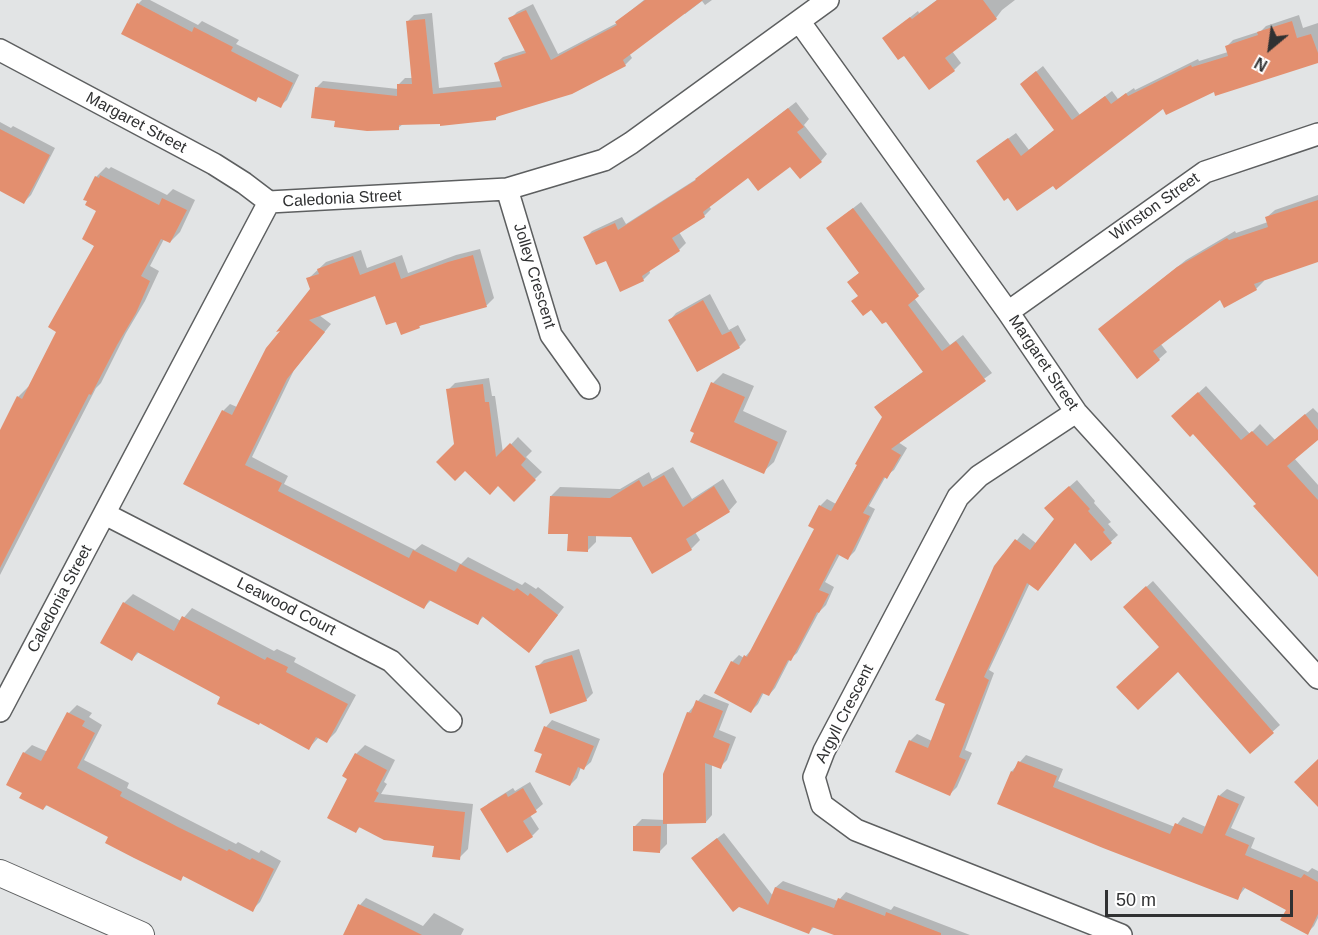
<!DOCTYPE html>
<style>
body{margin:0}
#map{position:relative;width:1318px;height:935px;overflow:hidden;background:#e2e4e5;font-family:Arial,sans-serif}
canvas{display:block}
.north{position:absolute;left:1240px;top:18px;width:60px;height:60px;-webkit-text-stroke:4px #fff;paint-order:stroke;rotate:209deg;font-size:16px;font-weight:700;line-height:24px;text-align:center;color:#303132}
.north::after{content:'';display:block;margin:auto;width:21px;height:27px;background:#303132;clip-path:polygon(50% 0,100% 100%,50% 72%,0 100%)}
.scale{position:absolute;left:1105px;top:890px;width:188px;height:27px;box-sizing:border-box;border:3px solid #303132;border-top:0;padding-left:8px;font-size:18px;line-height:21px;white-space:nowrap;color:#303132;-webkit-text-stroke:4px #fff;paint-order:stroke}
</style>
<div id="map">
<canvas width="1318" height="935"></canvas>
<div class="north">N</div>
<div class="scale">50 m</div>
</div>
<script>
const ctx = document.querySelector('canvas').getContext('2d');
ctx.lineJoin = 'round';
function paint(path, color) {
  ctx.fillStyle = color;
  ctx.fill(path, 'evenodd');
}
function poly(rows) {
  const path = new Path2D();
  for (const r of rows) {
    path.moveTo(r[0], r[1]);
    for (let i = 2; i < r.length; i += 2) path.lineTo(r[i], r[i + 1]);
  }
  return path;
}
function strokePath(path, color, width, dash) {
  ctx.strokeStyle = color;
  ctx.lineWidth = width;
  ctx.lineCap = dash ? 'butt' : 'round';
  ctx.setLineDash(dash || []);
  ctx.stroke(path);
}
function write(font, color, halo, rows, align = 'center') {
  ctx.font = font + ' Arial,sans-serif';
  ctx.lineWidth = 4.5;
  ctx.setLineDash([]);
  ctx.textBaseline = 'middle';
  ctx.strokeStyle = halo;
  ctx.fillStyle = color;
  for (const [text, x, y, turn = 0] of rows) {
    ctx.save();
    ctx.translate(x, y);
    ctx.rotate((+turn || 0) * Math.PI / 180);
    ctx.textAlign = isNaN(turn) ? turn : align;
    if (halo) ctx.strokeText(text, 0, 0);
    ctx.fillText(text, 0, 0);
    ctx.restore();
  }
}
const shadow = poly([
 [142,0,150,0,198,25,202,21,239,40,236,44,299,75,287,100,280,106,260,96,255,100,138,4],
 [644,0,712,0,705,5,702,1,685,14,684,13,629,53,632,58,625,65,500,115,496,118,403,124,398,128,337,119,316,88,323,81,398,89,398,85,405,78,413,78,407,22,414,15,432,13,439,88,502,81,496,63,503,57,526,50,510,19,517,12,533,4,558,54,617,23,624,16],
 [937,0,1015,0,1002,10,996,18,952,51,961,63,954,70,904,53,884,38,918,11,919,13],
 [1299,15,1303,28,1318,23,1318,62,1215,89,1164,106,1053,184,985,155,1016,133,1029,150,1055,130,1021,84,1043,66,1080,115,1112,91,1118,99,1134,88,1135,90,1198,59,1199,61,1228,52,1226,47,1233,40,1261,31,1266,26],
 [796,102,809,119,804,125,827,154,821,161,791,165,749,176,709,206,711,209,705,215,679,232,686,243,679,250,649,269,650,273,643,280,607,259,585,238,592,231,622,217,626,224,698,178],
 [0,122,11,128,13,126,55,148,31,195,24,202,0,189],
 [106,167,109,169,111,167,167,195,173,189,195,200,180,232,170,242,164,239,150,266,159,271,145,301,126,333,101,383,96,388,0,575,0,444,18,397,28,387,29,388,58,331,96,245,98,210,96,177],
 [1318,195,1318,261,1263,279,1264,281,1256,289,1220,298,1160,343,1167,352,1159,359,1100,329,1186,260,1235,231,1236,233,1268,222,1267,217,1275,210],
 [861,202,925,289,914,298,950,345,963,335,992,373,898,442,907,448,894,470,886,476,869,506,875,509,855,551,848,558,840,554,825,582,834,587,826,605,819,612,797,653,790,659,775,688,769,695,764,692,758,704,751,711,732,662,739,655,744,658,752,649,816,528,820,506,827,499,836,504,883,417,883,401,924,371,886,319,859,295,849,282,860,272,828,228],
 [480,249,494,298,487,305,423,323,419,327,397,320,376,294,319,315,331,324,294,370,252,457,288,476,284,484,415,550,422,544,461,564,468,557,522,585,525,582,536,589,538,587,564,607,536,643,484,616,477,623,431,600,424,607,185,483,223,411,230,404,237,407,312,289,308,279,326,262,361,250,367,268,402,255,408,273,456,255],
 [710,294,729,330,738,325,746,340,739,347,670,320,676,313],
 [723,373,754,386,743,411,787,431,774,462,763,472,692,441,713,383],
 [489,378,492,396,495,396,503,453,518,437,532,451,526,457,542,472,514,500,456,444,448,390,455,383],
 [1206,386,1250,434,1260,424,1275,440,1313,408,1318,413,1318,438,1294,458,1318,485,1318,574,1257,504,1181,409],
 [673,467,692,499,723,479,737,502,729,511,695,532,700,540,691,549,632,536,596,534,596,542,587,551,569,533,551,496,560,487,620,489,649,472,652,479],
 [1077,480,1095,501,1094,503,1111,522,1108,524,1118,535,1092,559,1076,541,1030,583,989,670,994,673,965,750,972,753,957,787,950,794,910,741,917,734,932,741,995,567,1023,533,1037,544,1056,519,1053,501],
 [1153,581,1280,725,1250,752,1161,647,1132,600],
 [133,594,181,621,192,608,274,651,277,649,296,658,294,662,356,695,336,732,327,741,319,737,309,748,222,696,139,652,132,659,124,603],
 [579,649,593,693,586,700,537,667,544,660],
 [704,694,729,704,719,730,736,737,727,760,720,767,712,764,712,815,706,822,667,822,667,844,660,851,635,826,642,819,665,820,688,713],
 [77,705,92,713,89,717,102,725,84,760,129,783,127,788,187,819,236,844,238,842,259,853,261,850,281,861,260,902,252,910,184,875,180,879,110,837,48,804,43,809,24,793,8,784,24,753,32,745,48,752,69,713],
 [552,720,600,739,591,762,584,768,581,767,577,778,570,785,544,753,546,727],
 [365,745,395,760,384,782,387,784,381,794,473,804,468,849,459,858,435,844,361,826,356,831,349,778,344,776,356,754],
 [1026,755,1063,769,1058,781,1175,827,1183,817,1206,827,1220,795,1227,789,1245,797,1231,828,1255,838,1251,848,1308,872,1312,868,1318,871,1318,918,1314,926,1307,933,1288,909,1246,887,1237,898,999,803,1012,771],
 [530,782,543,804,530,815,539,829,532,836,482,809,489,803,513,788,515,791],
 [724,833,773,896,776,887,783,881,838,901,846,892,891,910,894,906,970,935,838,935,815,926,809,932,739,906,700,852],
 [366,898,423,926,434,913,464,929,461,935,345,935,360,905]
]);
const building = poly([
 [645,0,703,0,623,60,626,66,572,94,496,117,496,120,440,126,440,124,399,125,399,130,367,131,334,127,335,121,311,118,315,87,397,96,397,84,412,84,406,21,425,19,433,94,502,87,494,63,526,53,508,18,526,10,551,60,617,25,615,22],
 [937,0,983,0,997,19,945,58,955,71,929,90,904,56,898,60,882,38,910,17,912,19],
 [137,3,192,32,194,27,233,47,231,51,293,83,281,108,258,97,256,102,121,34],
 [1292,21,1297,38,1311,34,1318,53,1318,63,1215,96,1214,92,1166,115,1163,109,1056,190,1053,186,1017,211,1008,198,1004,201,976,161,1008,138,1021,156,1054,130,1020,84,1036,71,1072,120,1105,96,1111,104,1126,93,1128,96,1191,65,1192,67,1228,56,1225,46,1258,35,1257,32],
 [788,108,804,127,797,132,822,162,800,179,790,167,758,191,748,178,703,212,705,217,672,238,680,251,642,276,644,281,620,292,606,261,596,265,583,237,615,223,618,230,696,180,695,179],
 [0,129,50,155,24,204,0,191],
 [100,175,159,205,162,198,187,210,170,243,161,239,141,276,150,281,136,313,117,345,91,395,89,394,0,568,0,430,17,396,22,399,56,332,48,327,94,246,82,239,96,211,85,205,87,201,83,200,95,176,99,178],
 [1318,200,1318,262,1254,284,1257,290,1224,308,1220,300,1153,351,1160,360,1137,379,1098,329,1177,267,1227,238,1229,240,1268,227,1265,217],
 [853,208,919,296,908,305,942,351,956,341,986,381,891,449,901,455,887,479,884,477,863,513,870,516,848,560,837,554,819,590,829,594,819,613,817,612,791,661,788,660,769,696,762,693,751,713,714,693,731,661,739,665,744,655,747,657,814,529,808,526,819,505,831,511,857,465,855,464,882,417,874,407,923,372,886,322,882,324,871,310,863,316,851,301,858,296,847,282,859,273,826,228],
 [473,255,487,307,419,326,420,328,401,335,396,322,386,325,375,296,309,320,325,332,287,379,245,465,282,483,278,491,409,558,413,550,456,572,460,564,514,591,517,588,528,596,530,593,558,615,529,653,482,616,478,625,429,600,424,609,183,484,222,410,232,415,266,348,280,331,276,332,310,289,306,278,319,274,317,269,353,256,360,275,395,262,401,279,448,262],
 [703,300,722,335,731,331,740,348,697,372,668,320],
 [711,382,745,397,734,422,778,442,764,474,690,442,694,433,690,431],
 [483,384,485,402,489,402,496,457,510,443,526,459,521,465,536,480,514,502,498,486,490,495,465,471,455,481,436,462,454,444,446,389],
 [1198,392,1241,440,1252,431,1267,446,1305,414,1318,430,1318,440,1287,466,1318,500,1318,577,1253,506,1256,504,1193,434,1190,437,1171,416],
 [664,475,683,507,714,486,730,512,686,539,692,550,652,574,631,537,588,536,588,552,567,551,568,534,548,534,550,496,610,498,639,480,643,487],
 [1069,486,1090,509,1088,511,1105,530,1103,532,1112,543,1091,561,1075,543,1038,591,1027,583,984,677,989,680,959,757,966,760,950,796,895,772,909,740,928,748,945,704,935,700,994,566,1015,539,1030,550,1054,519,1044,508],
 [1146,586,1274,733,1250,754,1178,672,1138,710,1116,687,1159,647,1123,607],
 [123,602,174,631,182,616,265,660,267,657,288,667,286,672,348,704,327,743,316,737,309,750,260,723,259,725,217,704,220,697,137,652,132,661,100,643],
 [572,655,587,701,550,714,535,666],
 [696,700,723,711,713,737,730,744,721,769,705,763,706,823,663,824,663,774,687,712,691,713],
 [67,712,85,721,82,726,95,733,77,768,122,792,120,796,178,827,227,851,229,849,250,860,252,858,274,869,253,912,183,876,181,881,134,858,105,843,108,837,46,805,43,810,19,798,22,793,6,785,23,752,41,761],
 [544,726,594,746,584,770,578,767,570,786,535,772,542,754,534,751],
 [355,753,387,770,376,791,379,793,374,802,465,812,460,860,432,857,434,846,384,840,359,827,356,833,327,818,347,779,342,776],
 [1318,759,1318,807,1294,782],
 [1018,761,1057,776,1053,787,1170,834,1175,823,1202,834,1218,795,1239,804,1225,835,1249,845,1245,855,1301,878,1304,874,1318,882,1318,914,1308,935,1280,920,1286,910,1243,887,1238,900,1103,848,997,804,1011,771,1013,772],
 [523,788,537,812,523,821,533,837,507,853,480,809,506,793,508,797],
 [633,826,661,826,660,853,633,851],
 [717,838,768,905,775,887,834,908,838,898,885,916,886,912,941,933,941,935,834,935,812,927,809,934,739,907,733,912,691,858],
 [358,904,372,910,422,935,343,935]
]);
const minor = poly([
 [799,21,1008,312,1076,412,1318,678],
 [0,50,214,164,244,183,269,202],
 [507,189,551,335,589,388],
 [269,202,507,189,604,160,631,143,828,0],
 [1008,312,1205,172,1318,134],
 [1076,412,979,476,958,497,824,751,814,777,822,805,856,830,1121,935],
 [105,514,391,661,451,721],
 [0,711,269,202]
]);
const tertiary = poly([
 [0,873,141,935]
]);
const streetNames = [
 ["Margaret Street",136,123,28],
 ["Caledonia Street",342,199,-3],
 ["Winston Street",1155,207,-35],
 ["Jolley Crescent",534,276,73],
 ["Margaret Street",1043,363,56],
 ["Caledonia Street",60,599,-62],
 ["Leawood Court",286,607,27],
 ["Argyll Crescent",845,714,-63]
];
paint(shadow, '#0003');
paint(building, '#e38f6f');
strokePath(minor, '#5d5f60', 24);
strokePath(tertiary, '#5d5f60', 28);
strokePath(minor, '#fff', 21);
strokePath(tertiary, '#fff', 26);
write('16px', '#303132', '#fff', streetNames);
</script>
